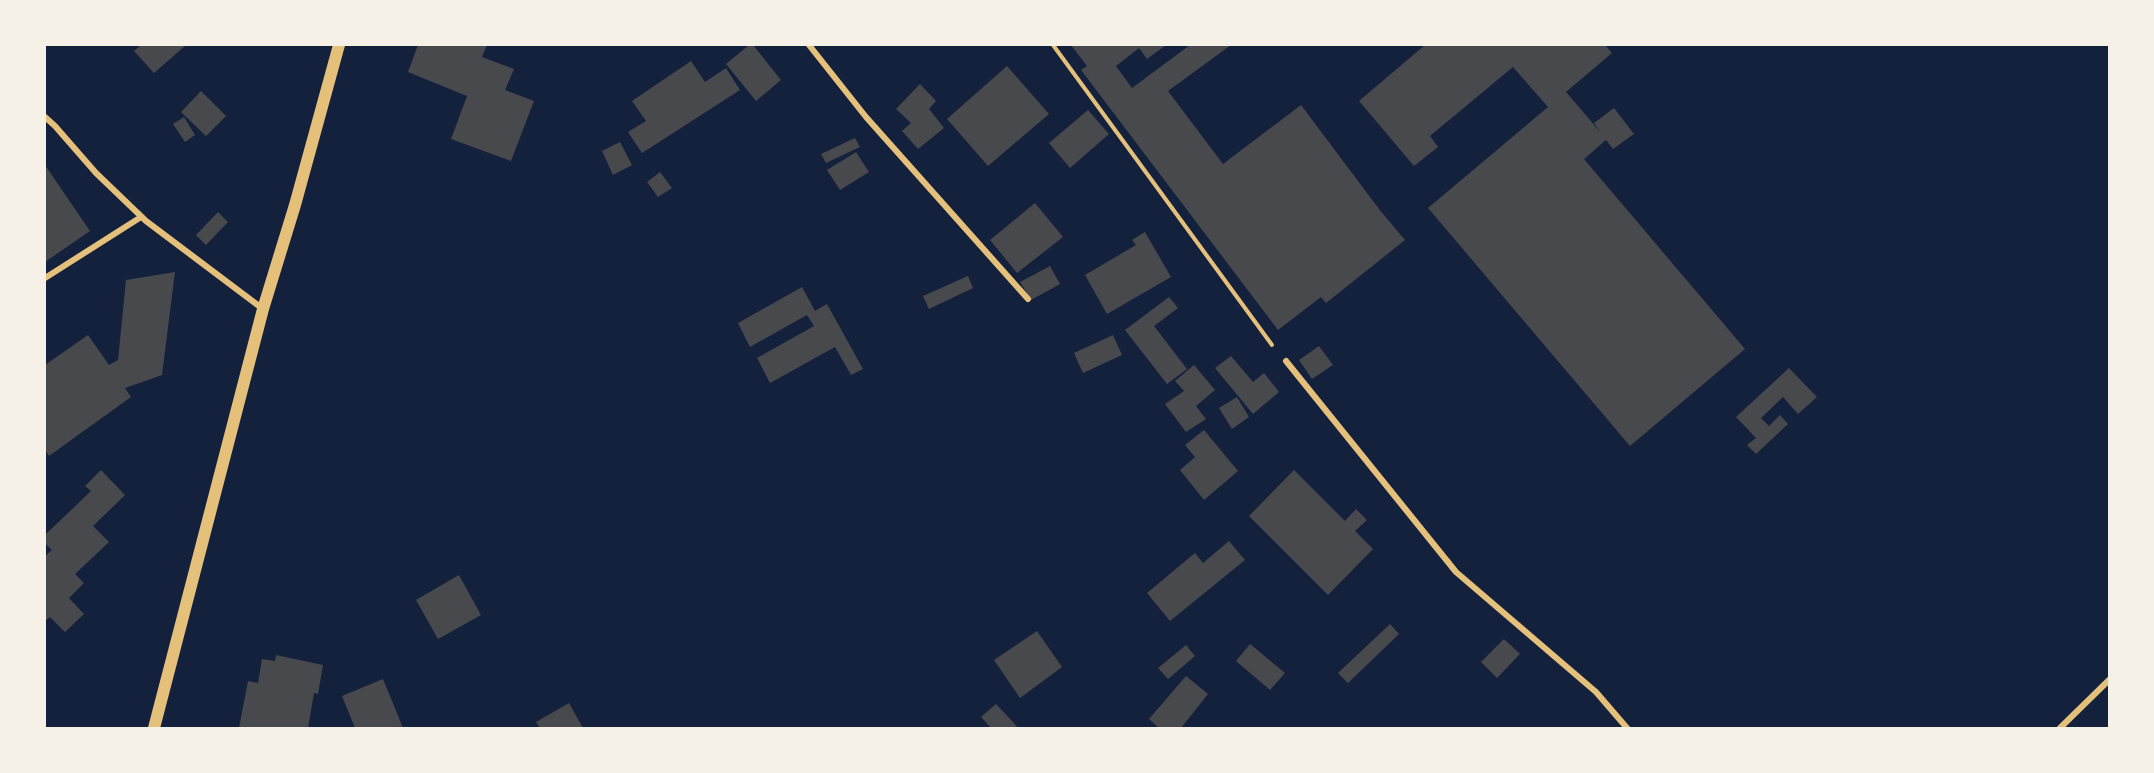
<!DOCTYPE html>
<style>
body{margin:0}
#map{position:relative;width:2154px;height:773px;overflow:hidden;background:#14213d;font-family:"Exo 2",sans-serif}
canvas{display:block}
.frame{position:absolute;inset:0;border:46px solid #f6f1e7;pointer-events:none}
</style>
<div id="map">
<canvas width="2154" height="773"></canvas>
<div class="frame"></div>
</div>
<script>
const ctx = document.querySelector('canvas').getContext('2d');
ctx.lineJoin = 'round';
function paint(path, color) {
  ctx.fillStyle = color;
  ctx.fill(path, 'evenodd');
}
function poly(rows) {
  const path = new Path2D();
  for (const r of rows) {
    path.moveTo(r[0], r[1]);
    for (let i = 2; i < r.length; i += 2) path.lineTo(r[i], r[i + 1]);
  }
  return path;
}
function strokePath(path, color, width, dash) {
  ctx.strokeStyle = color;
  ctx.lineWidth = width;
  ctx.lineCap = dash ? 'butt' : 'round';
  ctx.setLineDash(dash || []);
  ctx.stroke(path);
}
const building = poly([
 [141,45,186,45,154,73,134,51],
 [418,45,487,45,482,57,514,69,505,90,534,101,511,161,451,139,467,96,408,72],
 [749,45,753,45,781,80,756,101,726,64],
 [1071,45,1166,45,1147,59,1139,48,1116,66,1132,88,1190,45,1231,45,1168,91,1223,164,1301,105,1379,209,1405,240,1326,303,1321,297,1278,330,1081,70,1087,66],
 [1425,45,1605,45,1612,53,1566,92,1601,133,1594,123,1614,108,1634,134,1613,149,1606,140,1584,159,1745,349,1630,446,1428,208,1548,107,1513,67,1430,136,1438,147,1414,166,1359,101],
 [691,61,705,82,726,68,740,90,642,153,628,132,646,121,632,101],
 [1007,66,1049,114,988,166,947,119],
 [920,84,936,101,929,109,944,128,918,149,902,131,911,123,896,109],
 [201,91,226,116,206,136,181,112],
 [1088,110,1109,134,1070,168,1049,143],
 [184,117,195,135,185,142,173,124],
 [855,138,860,147,826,163,821,154],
 [620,142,632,165,613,175,602,151],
 [856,152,869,172,840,190,827,170],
 [45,165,90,231,45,262],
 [660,172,672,188,658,197,647,182],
 [1035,203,1063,237,1017,273,990,240],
 [218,212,228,222,206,245,196,235],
 [1145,232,1171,277,1107,314,1085,275,1136,245,1132,240],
 [1050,266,1060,284,1031,300,1020,282],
 [175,272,162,375,125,388,131,397,49,456,45,450,45,365,88,335,109,365,118,360,126,280],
 [968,276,973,288,929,309,923,296],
 [802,287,815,311,827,304,863,369,851,375,835,347,770,383,757,358,814,326,807,315,750,347,738,323],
 [1169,297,1178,308,1154,326,1187,369,1167,384,1125,330],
 [1113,335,1122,355,1083,373,1074,353],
 [1319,346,1333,365,1312,379,1299,360],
 [1231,356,1253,382,1264,373,1279,392,1253,414,1215,368],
 [1194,365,1215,390,1196,406,1206,419,1186,432,1165,404,1184,391,1175,381],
 [1789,368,1817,397,1798,414,1783,397,1761,418,1769,426,1780,415,1788,424,1756,454,1747,445,1756,438,1736,417],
 [1237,397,1249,417,1232,429,1219,408],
 [1204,430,1238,471,1204,500,1180,470,1195,457,1185,445],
 [101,470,125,495,93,526,109,542,75,574,84,583,69,598,84,614,65,632,50,617,45,621,45,556,52,550,45,543,45,535,91,491,85,486],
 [1294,470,1345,521,1356,509,1367,520,1355,531,1373,549,1328,595,1249,516],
 [1229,541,1245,560,1170,621,1147,593,1195,553,1203,563],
 [459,575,481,615,438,639,416,600],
 [1390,624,1399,634,1348,683,1338,673],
 [1037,631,1062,667,1020,698,994,660],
 [1504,639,1520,654,1497,678,1481,662],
 [1250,644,1285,673,1270,690,1236,661],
 [1186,645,1195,656,1168,679,1158,668],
 [276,655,323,665,318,694,314,693,308,728,239,728,248,681,258,683,262,659,275,661],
 [1186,676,1208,694,1181,728,1159,728,1149,719],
 [383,679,403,728,355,728,342,696],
 [569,703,583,728,540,728,536,722],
 [996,704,1012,721,1018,728,991,728,981,717]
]);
const path = poly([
 [1053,45,1272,345]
]);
const minor = poly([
 [809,45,866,117,1028,299],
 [45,117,55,126,96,173,146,221,263,309],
 [45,278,141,217],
 [1286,361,1456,572,1596,692,1627,728],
 [2060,728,2109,680]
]);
const secondary = poly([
 [154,728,263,309,295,205,339,45]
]);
paint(building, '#48494c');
strokePath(path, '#e5c07b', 4);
strokePath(minor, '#e5c07b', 6);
strokePath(secondary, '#e5c07b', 12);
</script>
